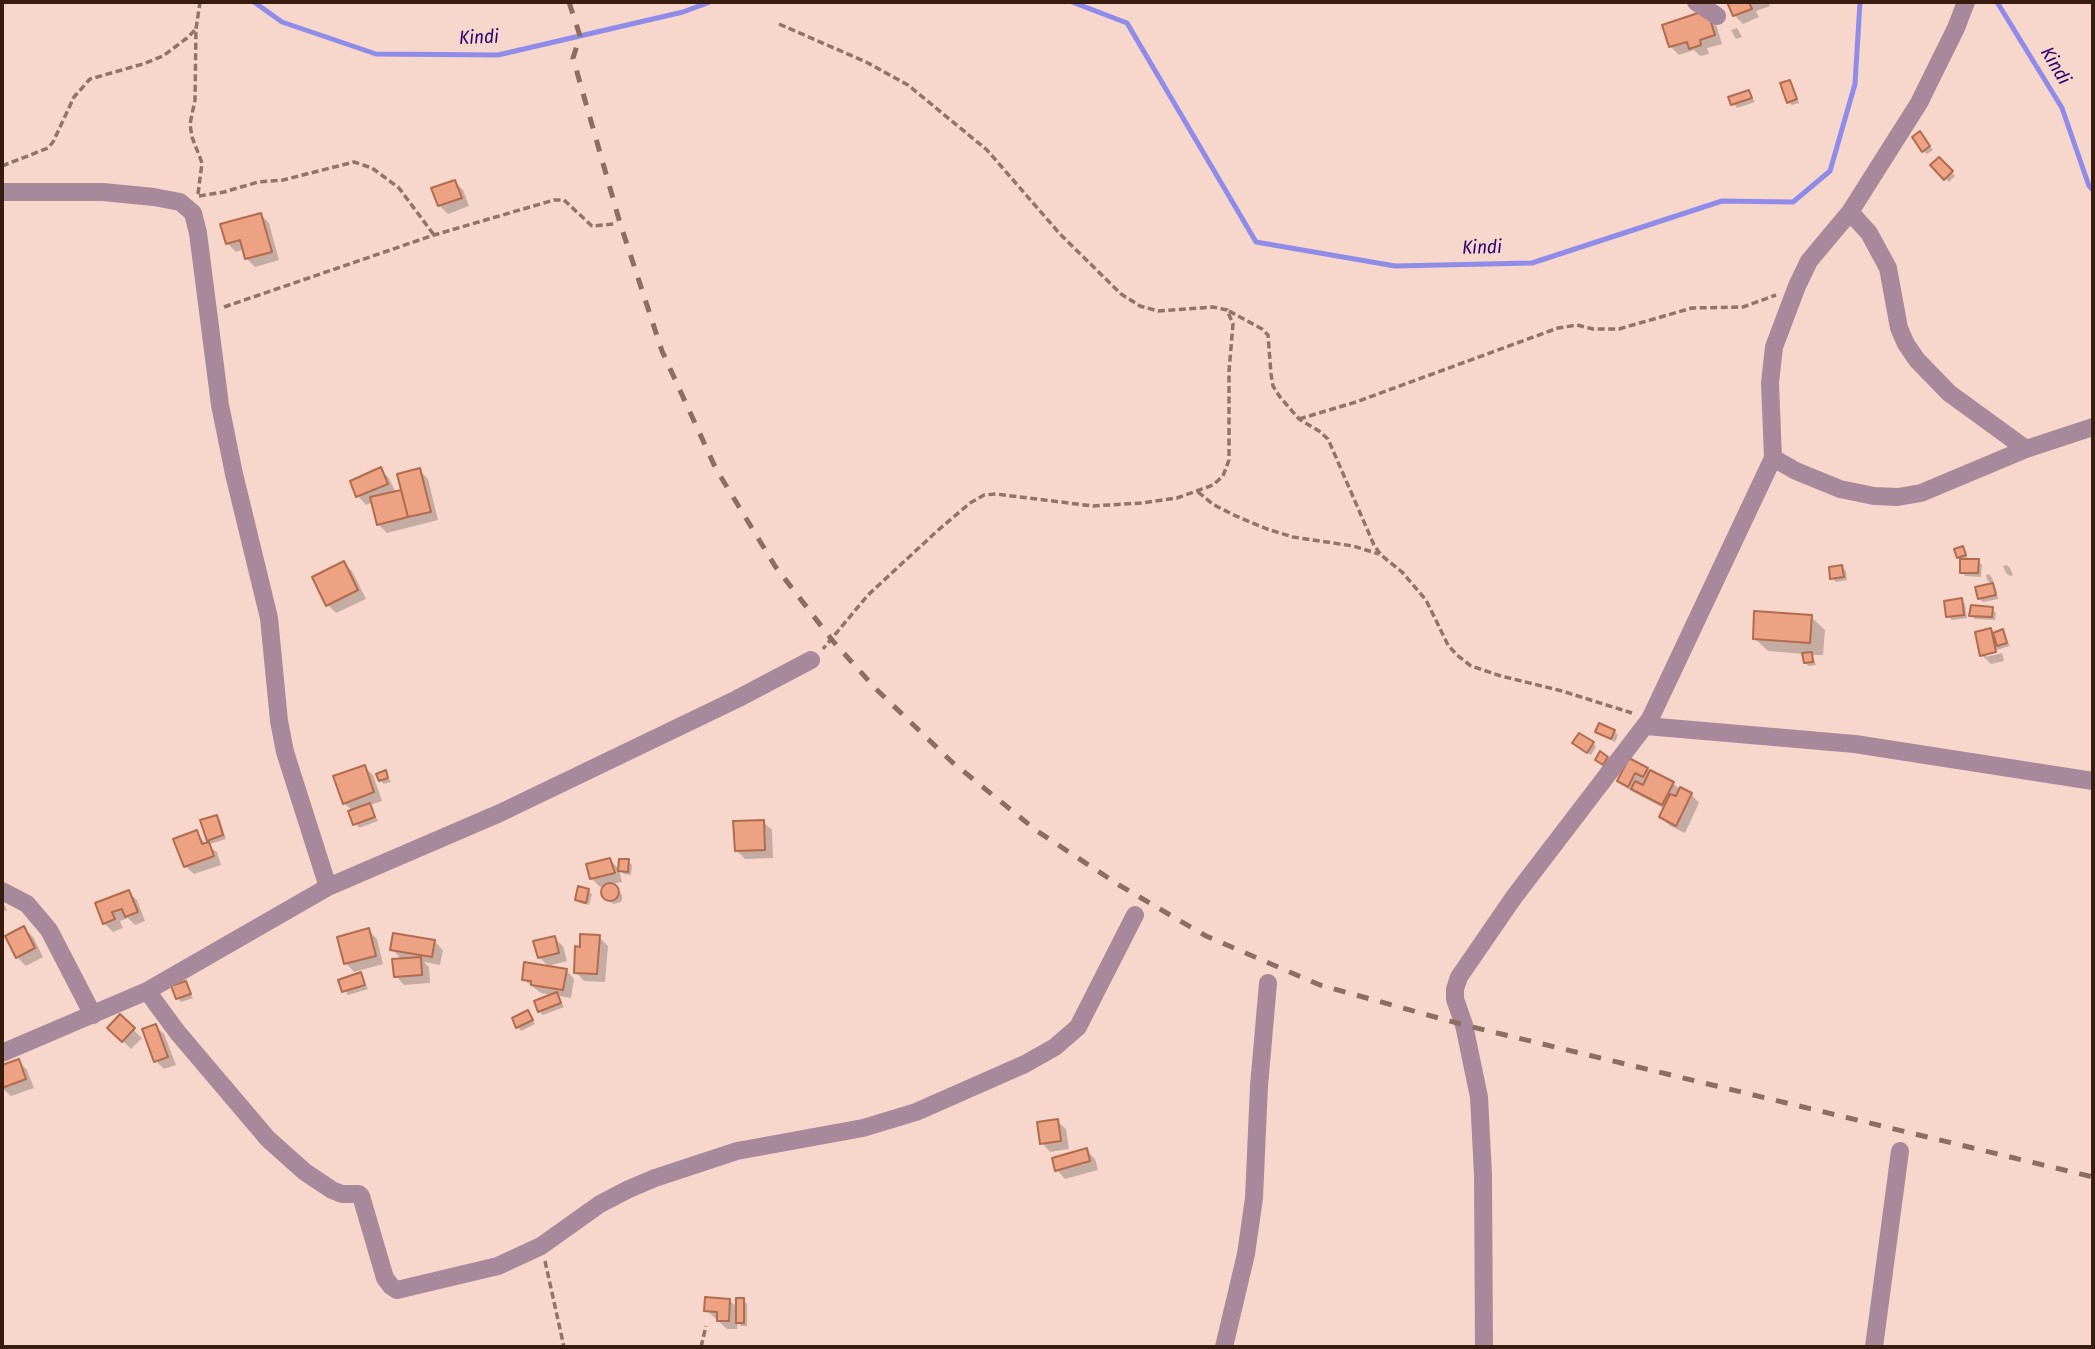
<!DOCTYPE html>
<style>
body{margin:0}
#map{position:relative;width:2095px;height:1349px;overflow:hidden;background:#f7d7cb;font-family:"Fira Sans Condensed",sans-serif}
canvas{display:block}
.frame{position:absolute;inset:0;border:4px solid #381c10;pointer-events:none}
</style>
<div id="map">
<canvas width="2095" height="1349"></canvas>
<div class="frame"></div>
</div>
<script>
const ctx = document.querySelector('canvas').getContext('2d');
ctx.lineJoin = 'round';
function paint(path, color) {
  ctx.fillStyle = color;
  ctx.fill(path, 'evenodd');
}
function poly(rows) {
  const path = new Path2D();
  for (const r of rows) {
    if (r.length === 3) {
      path.moveTo(r[0] + r[2], r[1]);
      path.arc(r[0], r[1], r[2], 0, 2 * Math.PI);
      continue;
    }
    path.moveTo(r[0], r[1]);
    for (let i = 2; i < r.length; i += 2) path.lineTo(r[i], r[i + 1]);
  }
  return path;
}
function strokePath(path, color, width, dash) {
  ctx.strokeStyle = color;
  ctx.lineWidth = width;
  ctx.lineCap = dash ? 'butt' : 'round';
  ctx.setLineDash(dash || []);
  ctx.stroke(path);
}
function write(font, color, halo, rows, align = 'center') {
  ctx.font = font + ' "Fira Sans Condensed",sans-serif';
  ctx.lineWidth = 5;
  ctx.setLineDash([]);
  ctx.textBaseline = 'middle';
  ctx.strokeStyle = halo;
  ctx.fillStyle = color;
  for (const [text, x, y, turn = 0] of rows) {
    ctx.save();
    ctx.translate(x, y);
    ctx.rotate((+turn || 0) * Math.PI / 180);
    ctx.textAlign = isNaN(turn) ? turn : align;
    if (halo) ctx.strokeText(text, 0, 0);
    ctx.fillText(text, 0, 0);
    ctx.restore();
  }
}
const shadow = poly([
 [1729,2,1768,2,1770,6,1756,11,1759,17,1743,24,1734,15],
 [1715,21,1722,44,1707,48,1709,54,1700,56,1694,50,1679,55,1670,46,1664,26],
 [1737,28,1742,37,1736,39,1731,30],
 [1790,82,1793,86,1799,103,1792,105,1789,102],
 [1748,92,1755,102,1737,108,1731,98],
 [1923,137,1933,150,1927,154,1923,151],
 [1939,159,1955,176,1949,182,1933,165],
 [455,182,463,190,469,206,448,214,439,205],
 [261,215,269,223,279,260,255,267,246,258,244,249,236,252,227,243],
 [381,470,389,478,396,493,404,491,419,470,428,479,438,520,387,533,378,524,373,502,366,505,358,496,352,482],
 [1963,548,1969,561,1978,561,1982,565,1981,577,1965,576,1962,572,1962,560,1959,557],
 [343,563,352,571,366,599,336,613,328,605],
 [2007,565,2010,568,2013,575,2010,576,2006,573,2003,566],
 [1842,567,1846,571,1847,580,1836,582,1832,578],
 [1989,574,1992,578,1994,583,1991,584,1987,580,1986,575],
 [1992,585,1996,589,1998,599,1983,602,1979,598],
 [1962,600,1965,604,1967,618,1952,620,1948,616],
 [1992,609,1996,613,1995,620,1975,619,1971,615],
 [1811,617,1825,630,1823,655,1812,655,1816,665,1809,666,1805,663,1804,654,1768,651,1754,638],
 [1991,630,1994,634,2003,631,2010,646,1986,653,1986,657,2002,653,2004,661,1991,664,1982,655],
 [1614,731,1618,735,1615,742,1597,732],
 [1593,743,1596,747,1591,755,1578,747],
 [1630,761,1673,783,1681,791,1691,794,1699,803,1685,833,1670,826,1661,817,1665,809,1628,789,1620,781],
 [364,767,373,775,382,801,370,805,378,821,359,828,350,812,353,811,344,803],
 [385,772,391,782,384,784,380,780],
 [216,817,220,820,226,839,210,844,211,843,208,840],
 [763,822,772,830,773,858,745,859,736,850],
 [197,832,206,845,217,852,221,865,194,874,185,866],
 [610,860,620,870,628,861,632,865,631,875,624,874,619,869,622,882,612,884,622,895,622,899,621,902,613,904,603,894,606,886,600,887,592,879,588,865],
 [588,891,592,894,589,905,580,903,576,899],
 [128,892,137,900,145,921,135,925,128,918,120,921,123,928,113,932,104,923,97,904],
 [2,901,7,910,2,912],
 [24,928,33,937,43,957,26,966,17,957],
 [368,930,377,939,383,964,354,972,346,963],
 [599,937,608,946,605,982,584,981,576,972,582,948],
 [554,938,563,946,567,961,548,966,539,957],
 [434,941,443,950,440,965,424,962,429,967,430,983,404,985,396,976,402,960,392,949],
 [566,970,574,979,571,998,559,996,564,1007,543,1015,539,1011,553,995,541,993,523,979],
 [361,974,368,989,348,995,340,981],
 [185,983,193,998,181,1002,178,998],
 [528,1012,535,1024,521,1031,518,1027],
 [120,1017,142,1038,131,1049,109,1028],
 [155,1026,164,1034,176,1065,164,1069,156,1061],
 [19,1061,27,1070,34,1088,11,1096,2,1088,2,1067],
 [1057,1121,1066,1129,1069,1149,1050,1152,1042,1143],
 [1086,1150,1095,1159,1098,1170,1065,1179,1057,1170],
 [743,1300,747,1304,747,1326,741,1326,738,1322,737,1329,727,1329,706,1310,730,1301,738,1308]
]);
const stream = poly([
 [254,2,282,22,376,54,498,55,683,12,710,2],
 [1072,2,1127,23,1256,242,1395,266,1532,263,1722,201,1793,202,1830,171,1855,84,1860,2],
 [1997,2,2062,108,2089,186,2093,190]
]);
const building = poly([
 [1727,2,1751,2,1749,2,1752,9,1733,16,1727,2],
 [1707,10,1715,35,1700,40,1701,45,1689,49,1687,42,1669,47,1662,25,1707,10],
 [1790,80,1797,99,1787,103,1780,83,1790,80],
 [1749,90,1752,98,1731,105,1728,97,1749,90],
 [1920,131,1930,146,1922,152,1912,137,1920,131],
 [1939,157,1953,171,1944,180,1930,165,1939,157],
 [455,180,462,198,438,206,431,188,455,180],
 [261,213,272,252,245,259,240,240,226,244,220,224,261,213],
 [381,467,388,484,356,497,350,481,381,467],
 [420,468,431,512,408,517,397,474,420,468],
 [401,490,408,517,377,525,370,497,401,490],
 [1963,546,1966,555,1957,558,1954,549,1963,546],
 [1960,559,1979,559,1978,573,1960,573,1960,559],
 [344,561,358,590,326,606,312,577,344,561],
 [1842,565,1844,577,1830,579,1829,567,1842,565],
 [1993,583,1996,595,1978,599,1975,587,1993,583],
 [1962,598,1964,615,1946,617,1944,601,1962,598],
 [1971,605,1993,607,1992,617,1969,616,1971,605],
 [1754,611,1812,615,1810,643,1753,639,1754,611],
 [1991,628,1996,652,1980,656,1975,632,1991,628],
 [2003,629,2007,643,1997,646,1993,633,2003,629],
 [1812,652,1813,662,1804,663,1802,653,1812,652],
 [1599,723,1615,730,1611,739,1595,732,1599,723],
 [1579,733,1594,742,1587,753,1572,743,1579,733],
 [1600,751,1608,757,1603,765,1595,760,1600,751],
 [1629,758,1648,768,1643,777,1635,773,1628,787,1617,781,1629,758],
 [365,765,374,792,343,804,333,776,365,765],
 [386,770,388,778,379,781,376,774,386,770],
 [1650,770,1674,782,1662,805,1631,789,1635,781,1643,785,1650,770],
 [1680,787,1692,793,1676,826,1659,817,1670,794,1676,796,1680,787],
 [370,803,375,817,353,825,348,811,370,803],
 [217,815,223,835,207,841,200,820,217,815],
 [764,820,765,850,735,851,733,821,764,820],
 [197,830,202,844,209,842,214,856,184,867,173,839,197,830],
 [610,858,615,873,590,879,586,864,610,858],
 [619,859,629,859,628,872,618,871,619,859],
 [610,892,9],
 [578,886,589,889,586,903,575,900,578,886],
 [129,890,138,912,125,917,122,909,112,912,115,919,103,924,95,903,129,890],
 [24,926,35,948,16,958,5,936,24,926],
 [369,928,376,956,344,964,337,937,369,928],
 [393,933,435,940,432,957,390,950,393,933],
 [580,934,600,935,597,974,574,973,575,946,580,947,580,934],
 [555,936,559,953,538,958,533,941,555,936],
 [421,957,422,975,394,977,392,959,421,957],
 [524,962,567,969,563,990,531,985,531,981,522,980,524,962],
 [361,972,365,985,342,992,338,980,361,972],
 [186,981,191,994,176,999,171,986,186,981],
 [557,992,561,1003,538,1012,534,1001,557,992],
 [528,1010,533,1020,516,1028,512,1018,528,1010],
 [120,1014,135,1028,122,1042,107,1028,120,1014],
 [156,1024,168,1057,154,1062,142,1029,156,1024],
 [19,1059,26,1079,2,1088,2,1065,19,1059],
 [1058,1119,1061,1141,1040,1144,1037,1122,1058,1119],
 [1087,1148,1090,1161,1055,1171,1052,1158,1087,1148],
 [705,1297,730,1299,729,1321,717,1321,717,1312,704,1311,705,1297],
 [736,1298,744,1298,744,1323,736,1323,736,1298]
]);
const path = poly([
 [779,24,866,62,908,85,987,150,1060,234,1121,294,1140,306,1158,311,1213,307,1227,310,1233,324,1229,371,1229,460,1223,476,1213,485,1177,498,1141,503,1093,506,996,494,984,495,970,503,936,532,868,595,823,649],
 [2,166,48,148,53,142,74,97,90,79,143,64,163,56,187,38,196,29],
 [198,194,202,163,192,137,190,124,195,100,196,29,200,2],
 [199,196,224,192,258,182,283,180,354,162,372,168,399,188,434,235],
 [224,307,434,235,554,200,564,200,592,226,614,224],
 [1229,311,1262,329,1268,335,1271,374,1273,386,1280,397,1299,419,1319,431,1328,439,1374,545,1381,555,1402,572,1426,600,1448,645,1457,655,1471,666,1501,676,1562,691,1632,713],
 [1299,419,1356,402,1558,328,1577,325,1593,329,1619,329,1692,308,1743,307,1776,295],
 [1198,492,1214,505,1236,516,1267,529,1293,537,1353,546,1379,554],
 [545,1261,564,1347],
 [701,1347,706,1326]
]);
const minor = poly([
 [1696,2,1717,16],
 [2,192,103,192,154,197,180,202,193,213,198,233,220,405,234,474,269,618,279,721,285,752,328,887],
 [1850,212,1869,233,1888,268,1899,328,1906,344,1917,360,1949,393,2026,449],
 [1773,458,1796,471,1840,489,1874,496,1898,497,1921,493,2026,449,2093,427],
 [1646,726,1855,744,2093,781],
 [2,891,27,904,49,930,93,1015],
 [147,991,178,1033,268,1139,305,1172,332,1190,342,1194,359,1194,361,1196,385,1278,391,1286,397,1290,498,1266,541,1246,600,1204,629,1189,655,1178,737,1151,863,1128,916,1112,1025,1064,1055,1047,1078,1027,1135,915],
 [2,1053,147,991,328,887,500,813,737,699,811,660],
 [1224,1347,1246,1254,1254,1198,1259,1086,1268,983],
 [1484,1347,1483,1175,1479,1097,1464,1025,1455,999,1455,989,1459,977,1514,897,1650,719,1773,458,1770,383,1774,347,1797,286,1809,261,1850,212,1919,103,1956,28,1966,2],
 [1874,1347,1900,1151]
]);
const rail = poly([
 [569,2,580,36,573,58,620,223,662,351,716,469,775,566,832,640,876,689,952,762,1037,831,1119,885,1206,936,1320,985,1464,1025,2093,1177]
]);
const waterNames = [
 ["Kindi",479,38,-2],
 ["Kindi",2055,66,59],
 ["Kindi",1482,248,-1]
];
paint(shadow, '#0003');
strokePath(stream, '#8e8ce8', 5);
paint(building, '#eda283');
strokePath(building, '#b16b4d', 2);
strokePath(path, '#917367', 3.5, [7, 3.5]);
strokePath(minor, '#a8899b', 18);
strokePath(rail, '#8b6d61', 5, [12, 12]);
write('italic 19px', '#270274', '#f7d7cb', waterNames);
</script>
